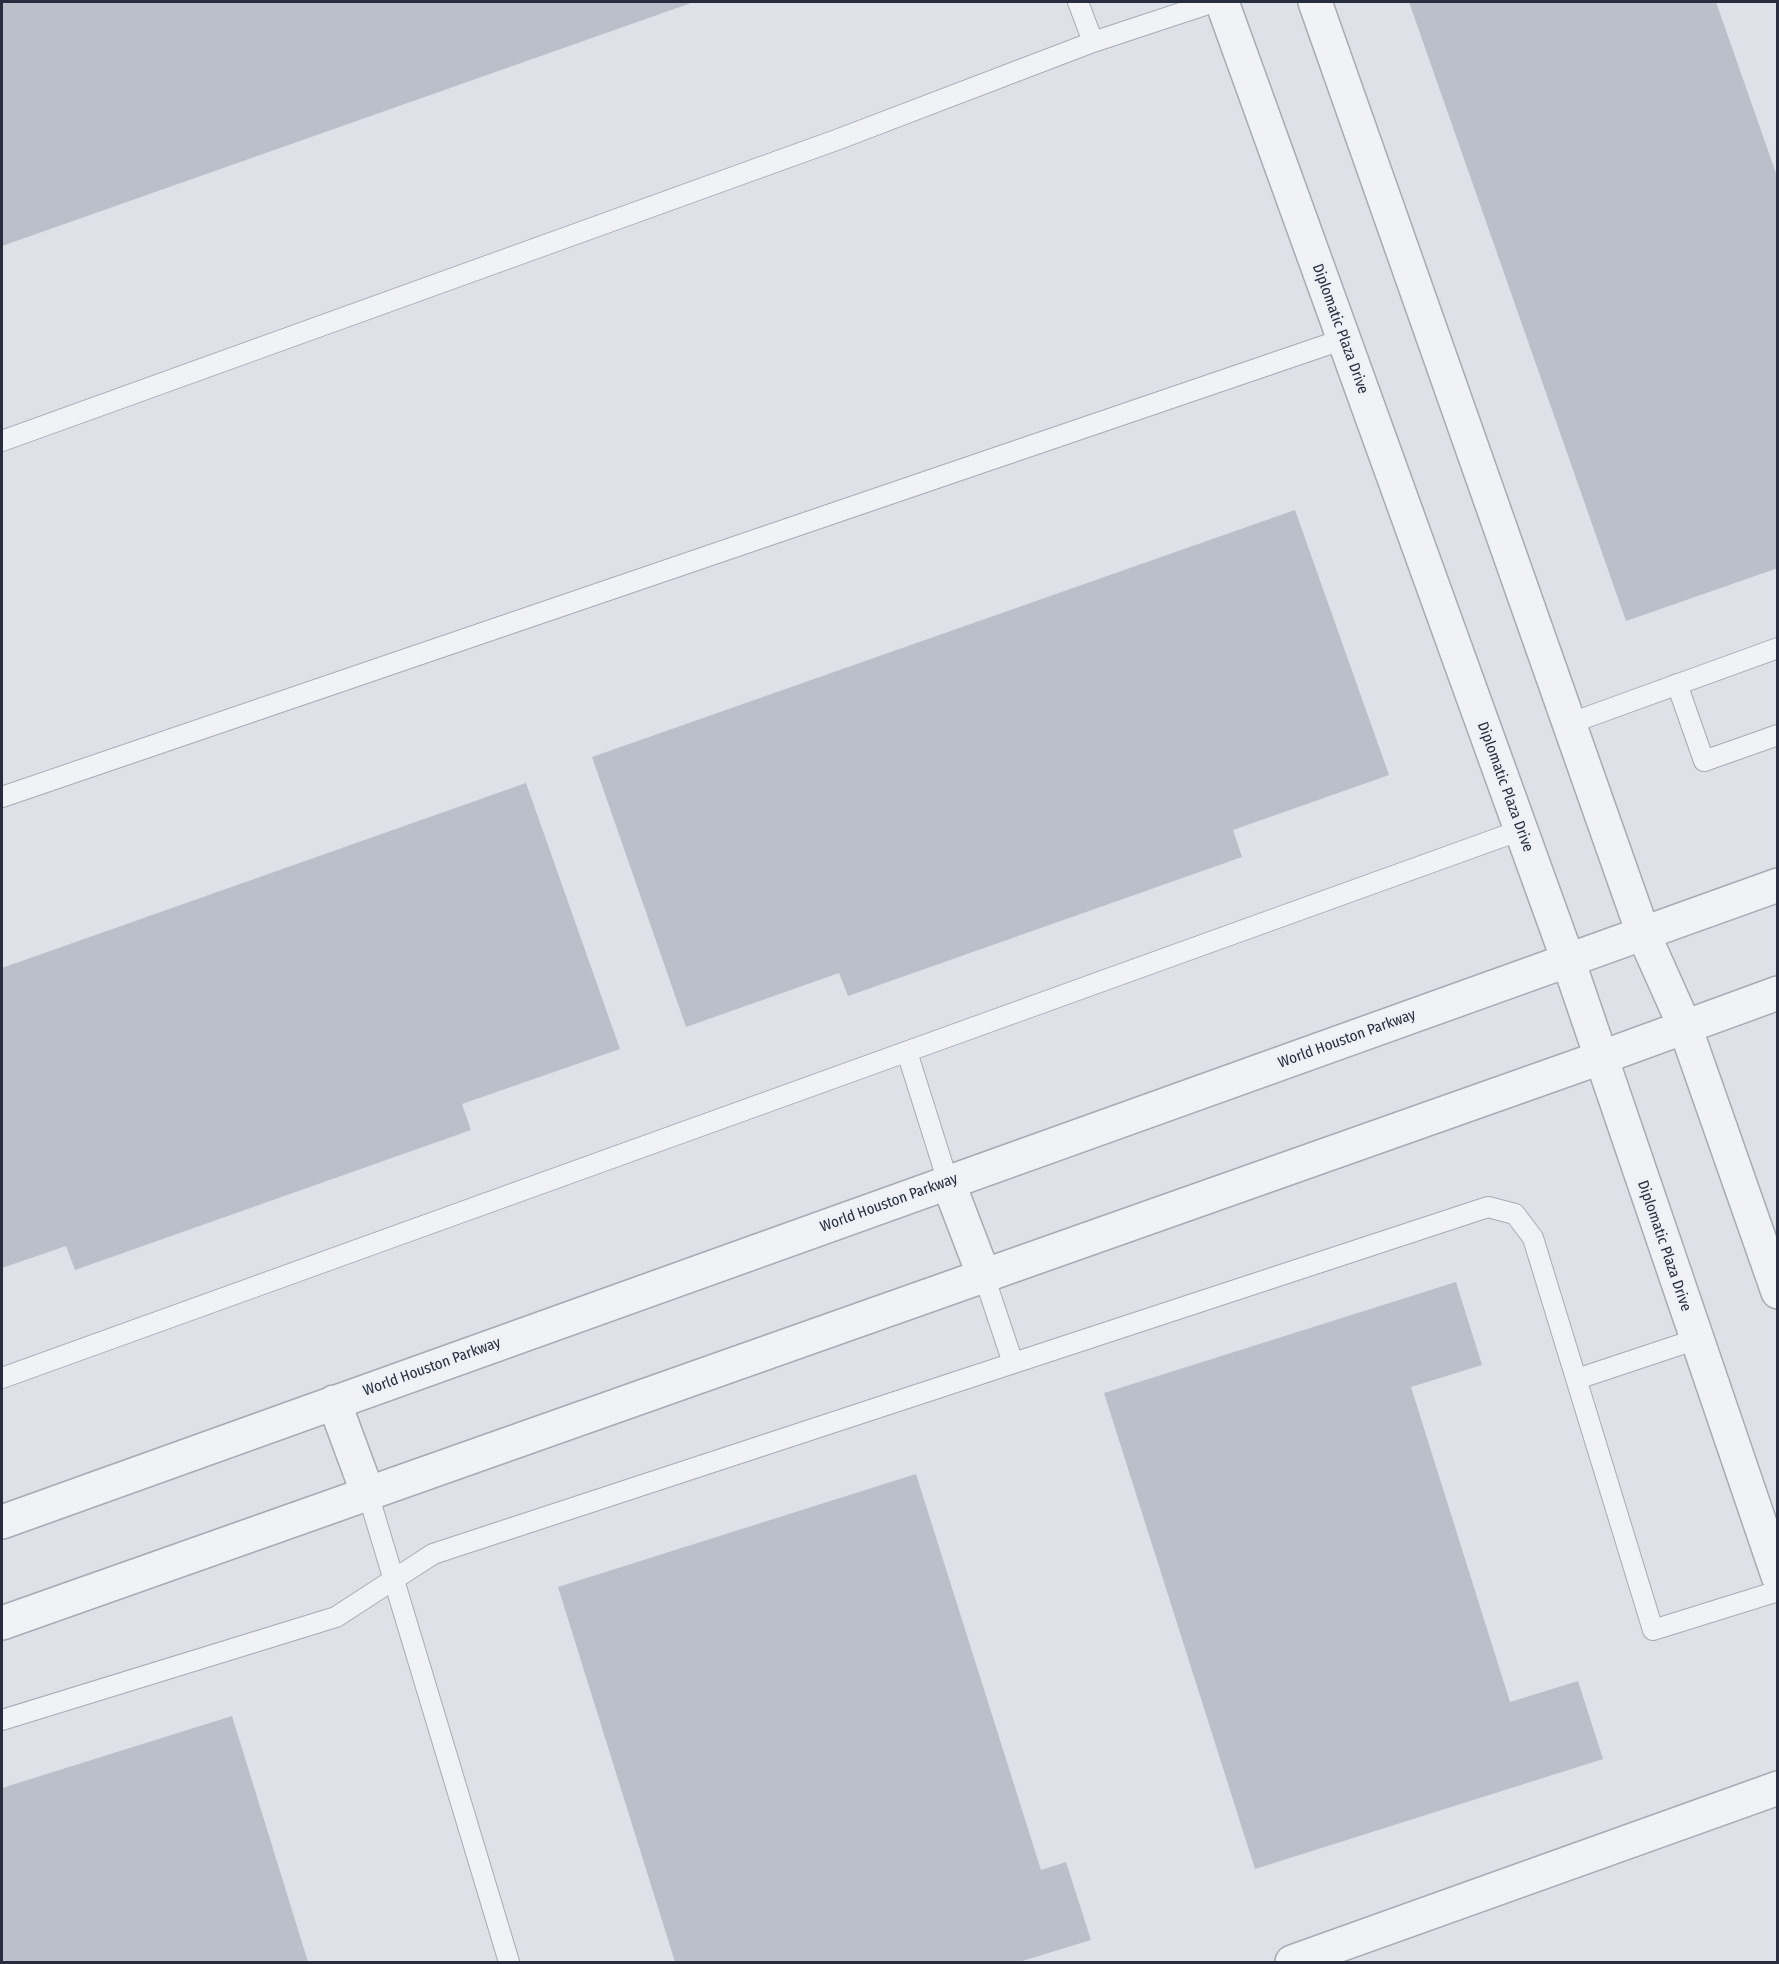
<!DOCTYPE html>
<style>
body{margin:0}
#map{position:relative;width:1779px;height:1964px;overflow:hidden;background:#dee1e7;font-family:"Fira Sans Condensed",sans-serif}
canvas{display:block}
.frame{position:absolute;inset:0;border:3px solid #272d3e;pointer-events:none}
</style>
<div id="map">
<canvas width="1779" height="1964"></canvas>
<div class="frame"></div>
</div>
<script>
const ctx = document.querySelector('canvas').getContext('2d');
ctx.lineJoin = 'round';
function paint(path, color) {
  ctx.fillStyle = color;
  ctx.fill(path, 'evenodd');
}
function poly(rows) {
  const path = new Path2D();
  for (const r of rows) {
    path.moveTo(r[0], r[1]);
    for (let i = 2; i < r.length; i += 2) path.lineTo(r[i], r[i + 1]);
  }
  return path;
}
function strokePath(path, color, width, dash) {
  ctx.strokeStyle = color;
  ctx.lineWidth = width;
  ctx.lineCap = dash ? 'butt' : 'round';
  ctx.setLineDash(dash || []);
  ctx.stroke(path);
}
function write(font, color, halo, rows, align = 'center') {
  ctx.font = font + ' "Fira Sans Condensed",sans-serif';
  ctx.lineWidth = 5;
  ctx.setLineDash([]);
  ctx.textBaseline = 'middle';
  ctx.strokeStyle = halo;
  ctx.fillStyle = color;
  for (const [text, x, y, turn = 0] of rows) {
    ctx.save();
    ctx.translate(x, y);
    ctx.rotate((+turn || 0) * Math.PI / 180);
    ctx.textAlign = isNaN(turn) ? turn : align;
    if (halo) ctx.strokeText(text, 0, 0);
    ctx.fillText(text, 0, 0);
    ctx.restore();
  }
}
const building = poly([
 [2,2,694,2,2,246],
 [1409,2,1716,2,1778,179,1778,568,1626,621],
 [1295,510,1389,775,1233,830,1242,857,848,996,839,973,686,1027,592,757],
 [526,783,620,1049,462,1104,471,1130,75,1270,66,1246,2,1268,2,968],
 [1456,1282,1482,1365,1411,1387,1510,1702,1578,1681,1603,1759,1255,1869,1104,1393],
 [916,1474,1041,1870,1066,1862,1091,1940,1019,1962,675,1962,558,1587],
 [232,1716,308,1962,2,1962,2,1788]
]);
const service = poly([
 [1078,2,1093,42,1214,2],
 [2,441,839,139,1093,42],
 [1677,684,1704,761,1778,735],
 [1571,723,1778,648],
 [2,797,1344,339],
 [907,1052,948,1182],
 [984,1276,1013,1363],
 [2,1378,1521,830],
 [1577,1379,1697,1339],
 [368,1494,509,1962],
 [2,1720,336,1617,433,1554,1488,1207,1515,1214,1533,1238,1653,1630,1778,1591]
]);
const minor = poly([
 [1292,1962,1778,1788]
]);
const tertiary = poly([
 [1222,2,1568,960,1778,1576],
 [1315,2,1643,933,1685,1027,1778,1292],
 [948,1182,984,1276],
 [334,1402,368,1494],
 [2,1522,1778,885],
 [2,1623,1600,1058,1778,993]
]);
const streetNames = [
 ["Diplomatic Plaza Drive",1340,329,70],
 ["Diplomatic Plaza Drive",1505,787,70],
 ["World Houston Parkway",1347,1039,-20],
 ["World Houston Parkway",889,1203,-20],
 ["Diplomatic Plaza Drive",1664,1246,71],
 ["World Houston Parkway",432,1367,-20]
];
paint(building, '#bbbfca');
strokePath(service, '#a7abb4', 22);
strokePath(minor, '#a7abb4', 36);
strokePath(tertiary, '#a7abb4', 36);
strokePath(service, '#f1f2f6', 20);
strokePath(minor, '#f1f2f6', 33);
strokePath(tertiary, '#f1f2f6', 33);
write('15px', '#272d3e', '#edf0f5', streetNames);
</script>
